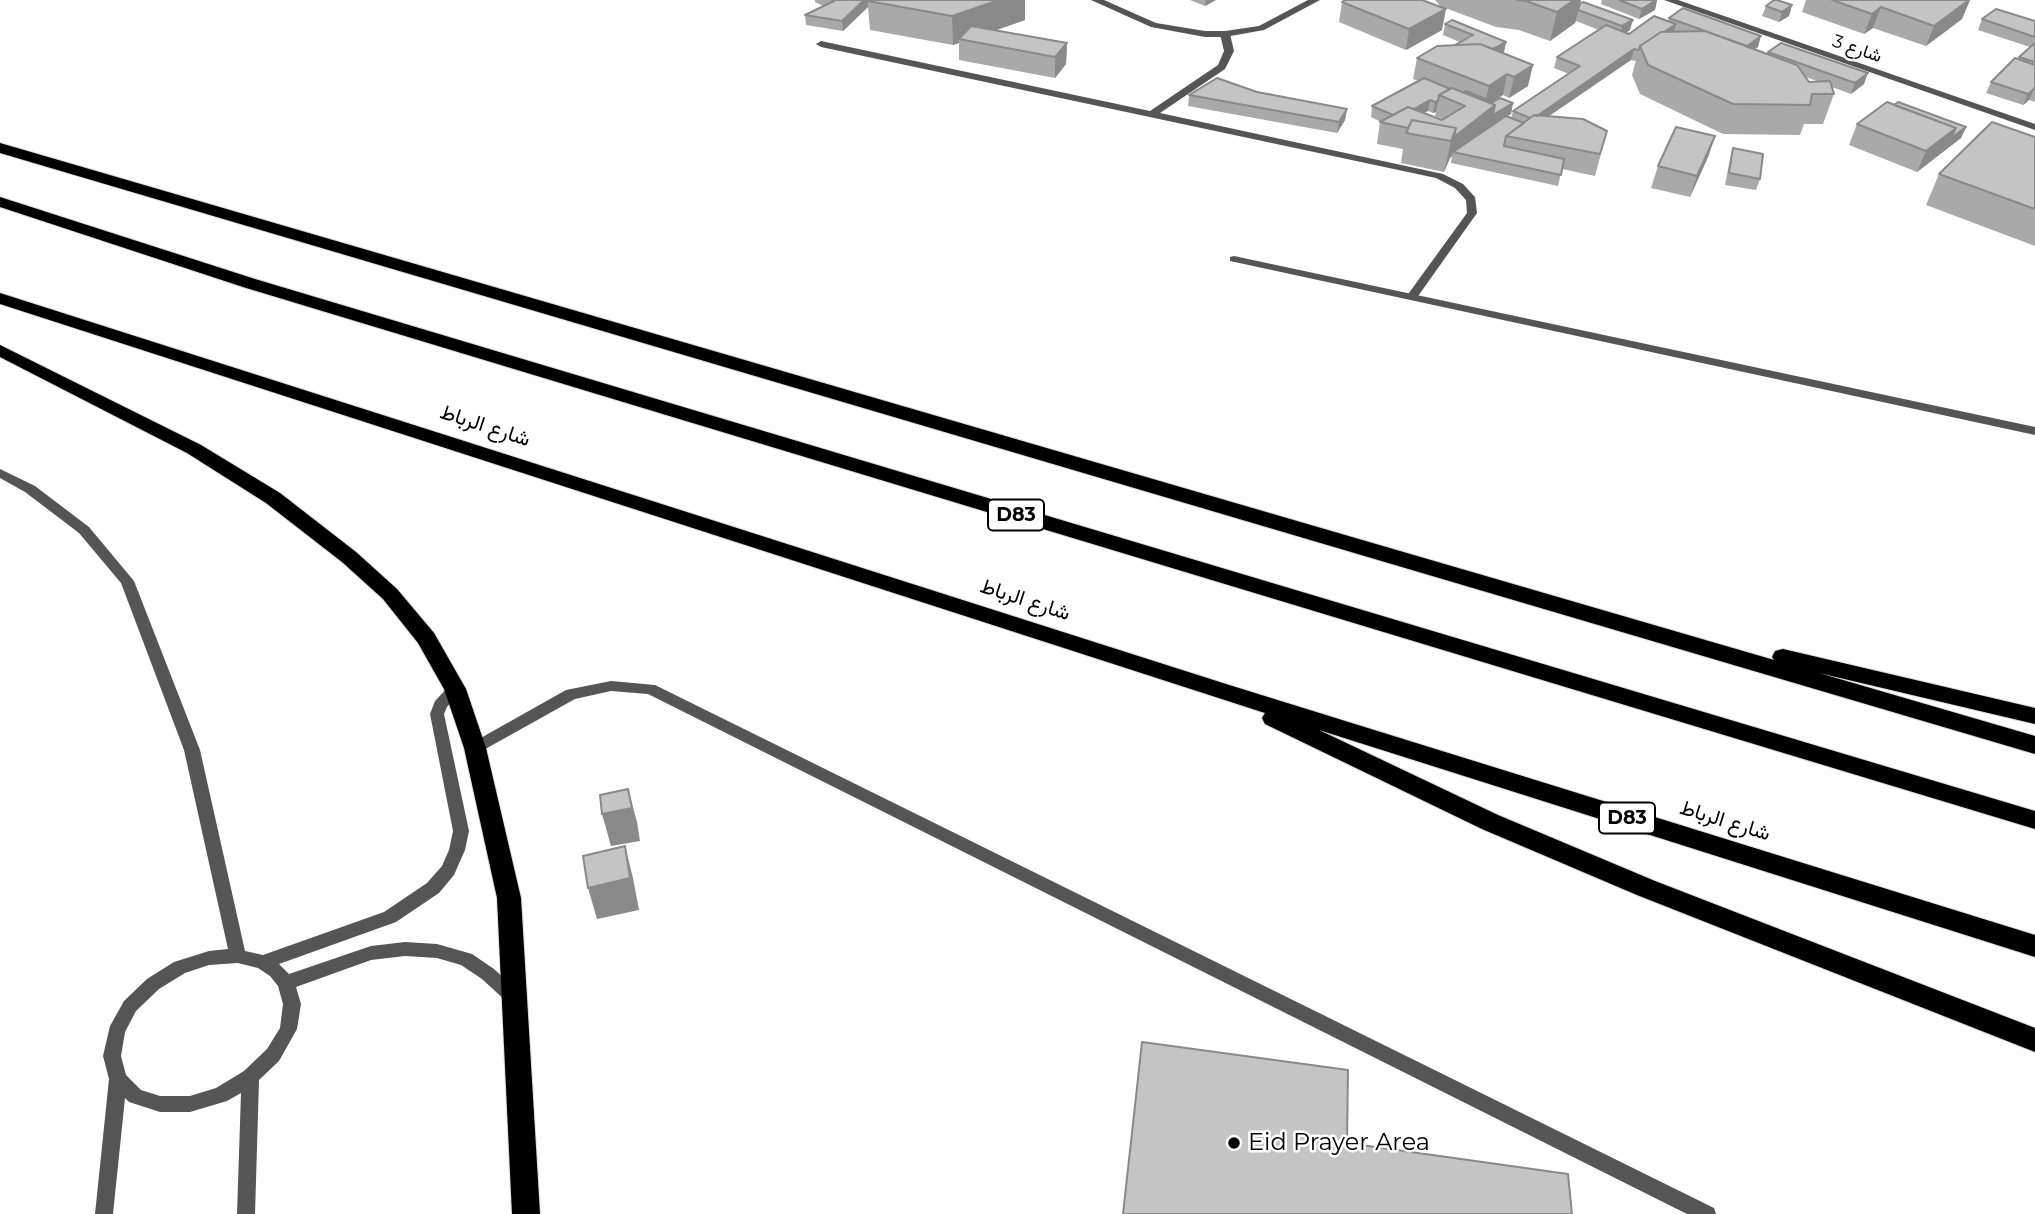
<!DOCTYPE html>
<meta charset="utf-8">
<style>
body{margin:0}
canvas{display:block;background:#fff}
</style>
<canvas width="2035" height="1214"></canvas>
<script>
const ctx = document.querySelector('canvas').getContext('2d');
ctx.lineJoin = 'round';
function poly(rows) {
  const path = new Path2D();
  for (const r of rows) {
    path.moveTo(r[0], r[1]);
    for (let i = 2; i < r.length; i += 2) path.lineTo(r[i], r[i + 1]);
  }
  return path;
}
function strokePath(path, color, width, dash) {
  ctx.strokeStyle = color;
  ctx.lineWidth = width;
  ctx.lineCap = dash ? 'butt' : 'round';
  ctx.setLineDash(dash || []);
  ctx.stroke(path);
}
function paint(path, color) {
  ctx.fillStyle = color;
  ctx.fill(path, 'evenodd');
}
function write(font, color, halo, rows, align = 'center') {
  ctx.font = font + ' Montserrat,Vazirmatn,sans-serif';
  ctx.lineWidth = 5;
  ctx.setLineDash([]);
  ctx.textBaseline = 'middle';
  ctx.strokeStyle = halo;
  ctx.fillStyle = color;
  for (const [text, x, y, turn = 0] of rows) {
    ctx.save();
    ctx.translate(x, y);
    ctx.rotate((+turn || 0) * Math.PI / 180);
    ctx.textAlign = isNaN(turn) ? turn : align;
    if (halo) ctx.strokeText(text, 0, 0);
    ctx.fillText(text, 0, 0);
    ctx.restore();
  }
}
const service = poly([
 [1225,31,1230,34,1234,51,1225,69,1160,113,1443,174,1463,184,1475,197,1477,213,1416,299,1408,299,1406,297,1467,213,1466,200,1455,188,1436,178,821,47,816,44,821,41,1150,111,1218,65,1224,51,1220,34,1225,31],
 [0,469,35,486,89,527,134,581,200,750,245,951,263,955,384,912,427,883,442,866,449,850,453,831,430,714,435,701,450,685,455,684,460,685,462,689,447,707,444,714,469,831,465,850,454,875,439,893,396,922,279,964,289,974,371,946,405,942,437,944,472,954,494,969,519,992,522,997,519,1002,513,1004,507,1002,482,979,461,965,437,958,405,956,371,960,296,987,301,1004,297,1029,279,1061,259,1080,255,1214,237,1214,241,1093,227,1101,190,1112,160,1112,129,1102,125,1098,113,1214,95,1214,109,1079,103,1056,110,1026,124,1001,147,979,174,962,209,951,228,949,184,750,121,583,79,533,25,492,0,478,0,469],
 [238,963,258,968,270,976,278,986,283,1004,280,1028,267,1049,244,1071,216,1088,190,1096,160,1096,141,1090,126,1075,121,1056,125,1032,136,1011,159,989,185,973,209,965,238,963],
 [611,681,655,685,1714,1208,1716,1214,1687,1214,648,694,611,691,575,699,480,752,470,752,467,748,470,744,566,690,611,681]
]);
const minor = poly([
 [1091,0,1104,0,1156,23,1205,31,1225,31,1259,26,1308,0,1320,0,1264,30,1225,37,1205,37,1151,27,1091,0],
 [1664,0,1678,0,2035,124,2035,130,1664,0],
 [1234,256,2035,427,2035,435,1230,261,1230,257,1234,256]
]);
const motorway = poly([
 [0,143,1774,660,1772,657,1775,651,1783,649,2035,708,2035,724,1819,673,2035,736,2035,754,0,153,0,143],
 [0,197,255,279,2035,811,2035,829,243,287,0,207,0,197],
 [0,293,1226,684,2035,935,2035,957,1319,730,1498,815,1655,881,2035,1028,2035,1052,1637,895,1482,829,1265,724,1262,718,1265,713,0,304,0,293],
 [0,345,201,445,280,493,356,552,397,589,434,633,466,689,486,748,521,898,540,1214,512,1214,497,898,464,748,444,689,418,643,383,599,342,562,266,503,187,453,0,357,0,345]
]);
const wall = poly([
 [815,0,1025,0,1025,20,995,30,1067,43,1066,64,1055,78,959,60,959,43,953,45,870,30,868,7,843,31,806,25,805,15,823,6,815,2],
 [1190,0,1216,0,1205,6],
 [1435,0,1581,0,1580,4,1630,30,1626,33,1629,34,1668,21,1669,18,1758,47,1754,49,1767,54,1768,52,1864,84,1851,94,1832,87,1834,94,1823,124,1804,124,1800,135,1723,134,1640,94,1632,75,1636,60,1635,61,1631,60,1549,116,1607,131,1595,176,1562,169,1558,186,1451,163,1452,156,1450,158,1444,172,1401,163,1403,149,1377,144,1380,122,1381,122,1371,117,1372,106,1419,81,1413,79,1417,58,1455,45,1460,42,1443,35,1445,24,1506,42,1504,52,1502,53,1528,86,1509,98,1503,95,1492,102,1513,103,1511,114,1506,116,1511,118,1513,111,1569,74,1554,68,1557,57,1599,30,1576,21,1575,23,1550,41,1519,30,1496,27,1440,6],
 [1806,77,1817,81,1809,82],
 [1428,111,1433,113,1436,112,1435,116,1443,119,1442,120,1424,113],
 [1602,0,1657,0,1655,10,1639,19,1601,4],
 [1806,0,1970,0,1962,19,1926,46,1873,28,1864,34,1802,12],
 [1424,1,1442,30,1406,50,1339,22,1342,2],
 [1792,5,1789,16,1779,22,1762,16,1766,6],
 [1982,19,2035,21,2035,102,2029,100,2023,105,1986,93,1991,82,2018,59,2019,57,2030,47,1978,30],
 [1257,92,1347,109,1345,120,1337,133,1188,106,1189,95],
 [1857,124,1966,127,1961,138,1917,172,1849,145],
 [1715,136,1708,157,1690,197,1651,188,1658,166],
 [2035,137,2035,246,1926,205,1939,174],
 [1733,148,1760,179,1756,190,1725,185,1730,159]
]);
const shadedWall = poly([
 [864,0,874,0,868,1,868,7,843,31,842,21],
 [999,0,1025,0,1025,20,966,41,959,39,959,43,953,45,952,16],
 [1206,0,1216,0,1205,6],
 [1574,0,1581,0,1575,23,1550,41,1557,12],
 [1657,0,1655,10,1639,19,1642,9],
 [1970,0,1962,19,1926,46,1934,26],
 [1792,5,1789,16,1779,22,1782,12],
 [1881,7,1873,28,1864,34,1872,14],
 [1446,9,1442,30,1406,50,1409,29],
 [1633,20,1630,30,1620,37,1622,26],
 [1676,24,1673,35,1641,48],
 [1761,36,1758,47,1743,56,1747,46],
 [1506,42,1504,52,1479,66,1481,56],
 [1067,43,1066,64,1055,78,1055,57],
 [1634,49,1631,60,1530,129,1532,119],
 [1533,65,1528,86,1509,98,1514,77],
 [1868,73,1864,84,1851,94,1855,83],
 [1507,74,1503,95,1484,107,1489,86],
 [2034,89,2029,100,2023,105,2028,94],
 [1430,100,1428,111,1401,126,1398,118],
 [1438,101,1436,112,1433,113,1435,102],
 [1513,103,1511,114,1491,126,1493,115],
 [1495,105,1491,126,1453,152,1452,156,1450,158,1444,172,1451,141,1456,128],
 [1347,109,1345,120,1337,133,1339,122],
 [1966,127,1961,138,1917,172,1926,151,1956,128],
 [1715,136,1708,157,1690,197,1697,176],
 [628,789,637,822,640,841,611,846,602,814],
 [625,846,633,878,639,910,597,919,588,888]
]);
const building = poly([
 [832,0,864,0,842,21,805,15,834,1,832,0],
 [869,0,999,0,952,16,868,1,869,0],
 [1345,0,1422,0,1446,9,1409,29,1342,2,1345,0],
 [1517,0,1574,0,1557,12,1526,1,1517,0],
 [1619,0,1656,0,1642,9,1619,0],
 [1774,0,1777,0,1792,5,1782,12,1766,6,1774,0],
 [1832,0,1969,0,1934,26,1881,7,1872,14,1832,0],
 [1583,2,1633,20,1622,26,1578,10,1580,4,1583,2],
 [1683,8,1761,36,1747,46,1669,18,1683,8],
 [1996,9,2035,21,2035,37,1982,19,1996,9],
 [1654,16,1676,24,1664,32,1661,32,1640,46,1639,49,1638,50,1634,49,1537,116,1534,115,1530,118,1513,111,1580,66,1557,57,1606,25,1629,34,1654,16],
 [1452,20,1506,42,1493,49,1480,44,1456,45,1455,45,1473,35,1445,24,1452,20],
 [971,26,1067,43,1055,57,959,39,971,26],
 [1705,31,1797,65,1809,82,1830,81,1834,94,1812,94,1810,105,1733,104,1648,65,1640,46,1661,32,1705,31],
 [1781,43,1868,73,1855,83,1768,52,1781,43],
 [2035,43,2035,62,2019,57,2035,43],
 [1480,44,1533,65,1514,77,1507,74,1489,86,1417,58,1437,46,1480,44],
 [2015,58,2035,65,2035,86,2034,89,2028,94,1991,82,2015,58],
 [1217,78,1257,92,1347,109,1339,122,1189,95,1217,78],
 [1424,78,1450,89,1439,95,1438,101,1435,102,1430,100,1414,109,1408,107,1393,115,1372,106,1424,78],
 [1452,88,1495,105,1454,137,1456,128,1412,120,1408,128,1380,122,1408,107,1442,120,1465,106,1439,95,1452,88],
 [1466,91,1493,102,1500,98,1513,103,1493,115,1495,105,1464,92,1466,91],
 [1887,102,1956,128,1926,151,1857,124,1887,102],
 [1898,102,1966,127,1951,138,1956,128,1894,105,1898,102],
 [1534,115,1583,119,1607,131,1600,154,1506,136,1534,115],
 [1506,116,1524,123,1506,136,1504,146,1564,159,1561,175,1453,152,1506,116],
 [1412,120,1456,128,1451,141,1406,133,1412,120],
 [1992,122,2035,137,2035,209,1939,174,1992,122],
 [1676,127,1715,136,1697,176,1658,166,1676,127],
 [1733,148,1763,154,1760,179,1729,173,1733,148],
 [628,789,632,808,602,814,600,795,628,789],
 [625,846,630,878,588,888,583,856,625,846],
 [1142,1042,1348,1070,1347,1143,1568,1174,1572,1214,1123,1214,1142,1042]
]);
const markers = [
 [1234,1143,7,"#000"]
];
const farStreetnames = [
 ["شارع 3",1857,49,19]
];
const shields = [
 [1016,515,56],
 [1627,818,56]
];
const shieldNames = [
 ["D83",1016,515],
 ["D83",1627,818]
];
const streetNames = [
 ["شارع الرباط",485,426,18],
 ["شارع الرباط",1025,600,18],
 ["شارع الرباط",1725,821,17]
];
const nearPoinames = [
 ["Eid Prayer Area",1248,1143]
];
strokePath(motorway, '#dbdbdb', 2);
paint(service, '#555');
paint(minor, '#555');
paint(motorway, '#000');
paint(wall, '#a9a9a9');
paint(shadedWall, '#898989');
paint(building, '#c4c4c4');
strokePath(building, '#898989', 2);
for (const [x, y, r, color] of markers) {
  const dot = new Path2D();
  dot.arc(x, y, r, 0, 2 * Math.PI);
  ctx.fillStyle = color;
  ctx.fill(dot);
  strokePath(dot, '#fff', 2.5);
}
write('18px', '#000', '#fff', farStreetnames);
for (const [x, y, w] of shields) {
  const box = new Path2D();
  box.roundRect(x - w / 2, y - 15.5, w, 31, 5);
  ctx.fillStyle = '#fff';
  ctx.fill(box);
  strokePath(box, '#000', 2);
}
write('bold 19px', '#000', null, shieldNames);
write('21px', '#000', '#fff', streetNames);
write('24px', '#000', '#fff', nearPoinames, 'left');
</script>
